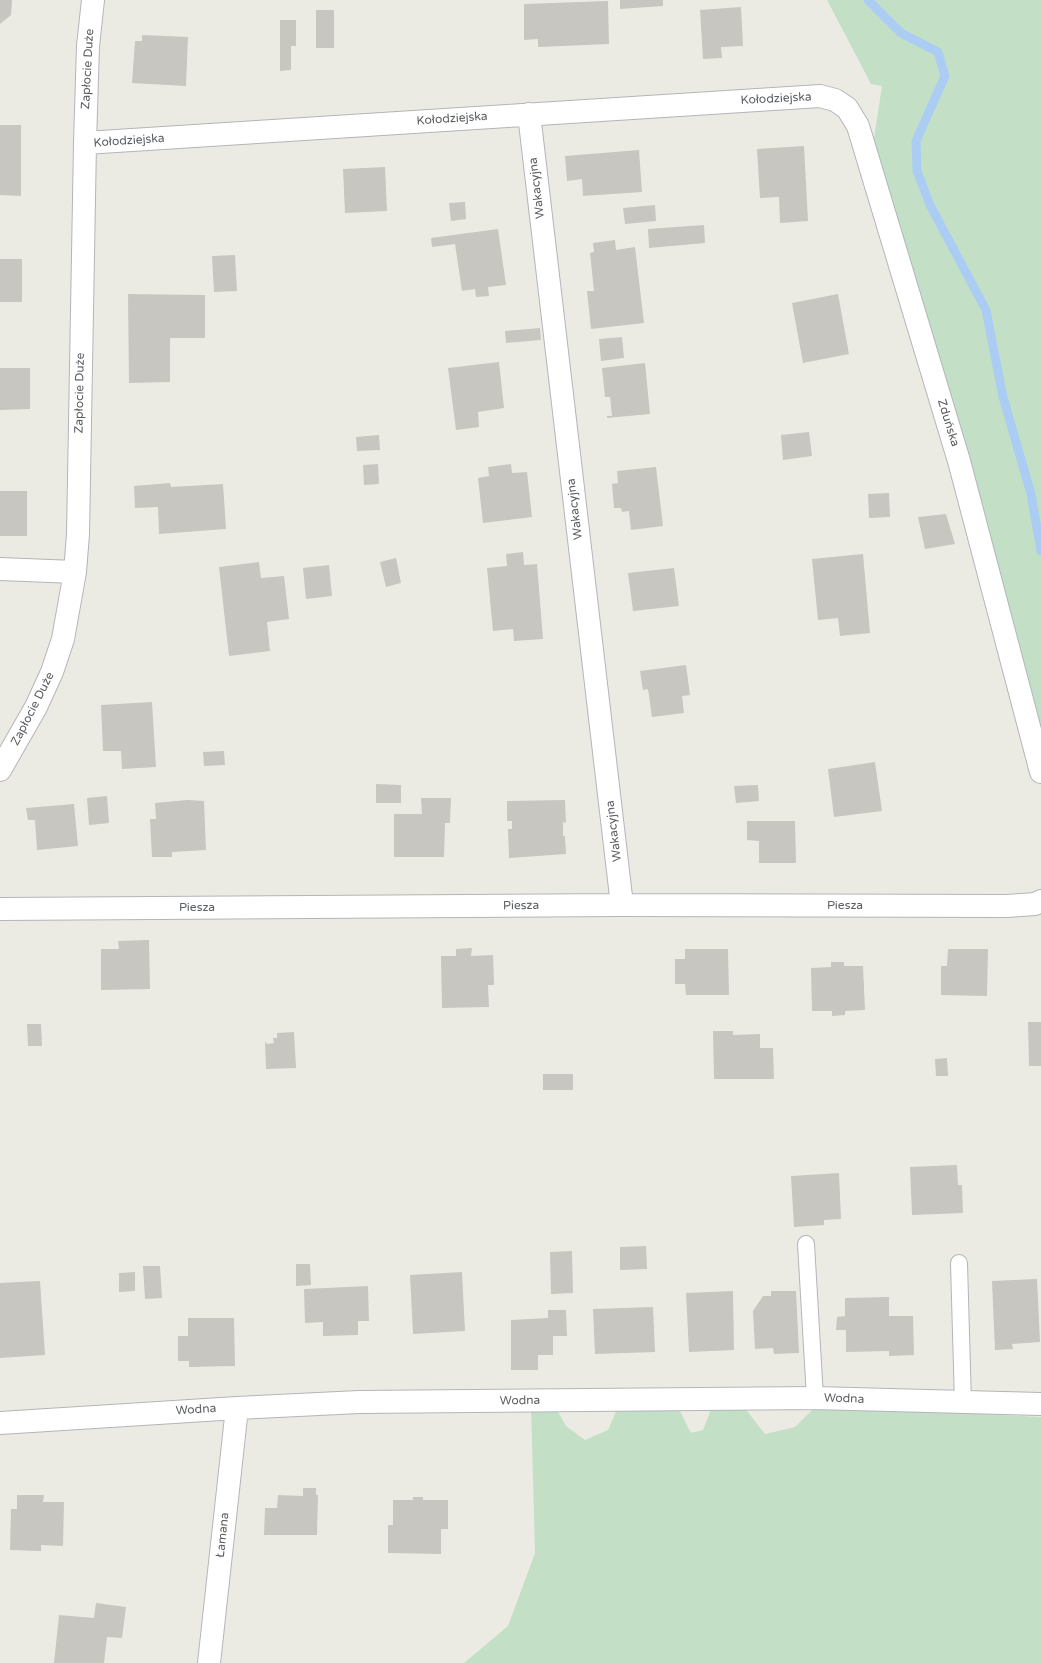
<!DOCTYPE html>
<meta charset="utf-8">
<style>
body{margin:0}
canvas{display:block;background:#ecebe3}
</style>
<canvas width="1041" height="1663"></canvas>
<script>
const ctx = document.querySelector('canvas').getContext('2d');
ctx.lineJoin = 'round';
function paint(path, color) {
  ctx.fillStyle = color;
  ctx.fill(path, 'evenodd');
}
function poly(rows) {
  const path = new Path2D();
  for (const r of rows) {
    path.moveTo(r[0], r[1]);
    for (let i = 2; i < r.length; i += 2) path.lineTo(r[i], r[i + 1]);
  }
  return path;
}
function strokePath(path, color, width, dash) {
  ctx.strokeStyle = color;
  ctx.lineWidth = width;
  ctx.lineCap = dash ? 'butt' : 'round';
  ctx.setLineDash(dash || []);
  ctx.stroke(path);
}
function write(font, color, halo, rows, align = 'center') {
  ctx.font = font + ' "Varela Round",sans-serif';
  ctx.lineWidth = 3.5;
  ctx.setLineDash([]);
  ctx.textBaseline = 'middle';
  ctx.strokeStyle = halo;
  ctx.fillStyle = color;
  for (const [text, x, y, turn = 0] of rows) {
    ctx.save();
    ctx.translate(x, y);
    ctx.rotate((+turn || 0) * Math.PI / 180);
    ctx.textAlign = isNaN(turn) ? turn : align;
    if (halo) ctx.strokeText(text, 0, 0);
    ctx.fillText(text, 0, 0);
    ctx.restore();
  }
}
const green = poly([
 [827,0,1041,0,1041,743,873,144,882,86,871,84],
 [531,1405,554,1405,566,1426,585,1440,608,1430,618,1407,665,1407,680,1411,691,1433,703,1430,712,1407,744,1407,765,1434,795,1427,816,1406,1041,1417,1041,1663,464,1663,508,1626,535,1553]
]);
const stream = poly([
 [868,0,901,33,938,52,945,76,916,141,917,171,930,205,986,310,1003,397,1031,494,1041,551]
]);
const building = poly([
 [0,0,12,0,11,15,0,24],
 [620,0,663,0,663,6,620,9],
 [608,1,609,44,538,47,538,39,524,40,524,4],
 [741,7,743,46,721,47,722,58,703,59,700,10],
 [316,10,334,10,334,48,316,48],
 [280,20,296,20,296,46,291,46,291,70,280,71],
 [142,35,188,37,186,86,132,83,135,41,142,41],
 [0,125,21,125,21,196,0,195],
 [804,146,808,221,780,223,779,197,760,198,757,149],
 [639,150,642,192,583,196,582,179,567,181,565,156],
 [385,167,387,211,345,213,343,169],
 [465,202,466,219,451,221,449,203],
 [655,205,656,221,625,224,623,208],
 [704,225,705,243,649,248,648,229],
 [498,229,506,285,488,287,489,296,476,297,475,289,462,291,455,244,432,247,431,238],
 [615,240,616,250,635,247,644,323,591,329,587,291,594,291,590,253,594,252,593,243],
 [235,255,237,291,214,292,212,256],
 [0,259,22,259,22,302,0,302],
 [128,294,205,295,205,338,170,338,170,382,129,383],
 [838,294,849,354,803,363,792,303],
 [540,328,541,340,506,343,505,331],
 [622,337,624,358,601,361,599,339],
 [499,362,504,408,478,412,479,427,456,430,448,368],
 [645,363,650,414,607,418,607,416,612,416,610,397,605,397,602,368],
 [0,368,30,368,30,409,0,410],
 [809,432,812,456,783,460,781,435],
 [379,435,380,450,357,451,356,437],
 [378,464,379,484,364,485,363,465],
 [511,464,512,473,527,472,532,517,483,523,478,478,489,476,488,467],
 [656,467,663,526,631,530,629,511,622,512,621,508,614,508,612,484,618,483,617,471],
 [170,483,171,487,223,484,226,529,159,534,158,507,135,508,134,486],
 [0,491,27,491,27,536,0,536],
 [889,493,890,517,869,518,868,494],
 [946,514,955,544,925,549,918,517],
 [523,552,524,565,537,564,543,639,514,641,513,629,493,631,487,568,507,566,506,554],
 [863,554,870,633,840,636,838,618,818,620,812,559],
 [396,558,401,583,386,587,380,562],
 [259,562,261,578,284,576,289,619,267,622,270,651,229,656,219,567],
 [329,565,332,596,306,599,303,568],
 [674,568,679,606,633,611,628,573],
 [686,665,690,695,682,696,684,713,652,717,648,689,643,690,640,671],
 [152,702,156,767,122,769,121,751,103,751,101,705],
 [224,751,225,765,204,766,203,752],
 [875,762,882,811,834,817,828,769],
 [376,784,401,785,401,803,376,803],
 [758,785,759,801,736,803,734,786],
 [107,796,109,823,89,825,87,798],
 [421,798,451,798,450,823,445,823,444,857,394,857,394,814,422,814],
 [187,800,204,801,206,850,172,852,172,857,152,857,150,819,156,819,155,803],
 [565,800,566,823,563,822,563,836,565,836,566,854,509,858,508,829,512,829,512,821,507,821,507,801],
 [74,804,78,846,37,850,35,820,28,820,26,808],
 [747,821,795,821,796,863,759,863,759,841,747,840],
 [149,940,150,989,101,990,101,949,119,949,118,941],
 [472,948,471,956,493,955,494,985,488,985,489,1007,442,1008,441,956,456,956,456,949],
 [685,949,728,949,729,995,686,995,685,984,675,984,675,959,685,959],
 [948,949,988,949,987,996,941,995,941,966,947,966],
 [831,962,844,962,844,966,863,966,865,1010,845,1011,845,1015,832,1016,832,1011,812,1011,811,968,831,967],
 [1028,1022,1041,1022,1041,1066,1029,1066],
 [27,1024,41,1024,42,1046,28,1046],
 [713,1031,733,1031,733,1035,760,1034,760,1048,773,1048,774,1079,714,1079],
 [294,1032,296,1068,266,1069,265,1041,267,1044,274,1043,273,1038,277,1038,277,1033],
 [947,1058,948,1076,936,1076,935,1059],
 [543,1074,573,1074,573,1090,543,1090],
 [957,1165,958,1185,962,1185,963,1213,912,1215,910,1167],
 [839,1173,841,1219,824,1220,824,1225,794,1227,791,1176],
 [646,1246,647,1269,620,1270,620,1247],
 [572,1251,573,1293,551,1294,550,1252],
 [296,1264,310,1264,311,1285,296,1286],
 [143,1266,160,1266,162,1298,145,1299],
 [135,1272,135,1291,119,1292,119,1273],
 [462,1272,465,1331,413,1334,410,1275],
 [1037,1279,1040,1342,1012,1344,1013,1349,995,1350,992,1281],
 [40,1281,45,1355,0,1358,0,1283],
 [368,1286,369,1321,358,1321,358,1335,323,1336,323,1322,305,1323,304,1289],
 [733,1291,734,1350,689,1352,686,1293],
 [771,1291,796,1291,799,1353,774,1354,773,1348,755,1349,753,1311,763,1296,771,1296],
 [889,1297,889,1316,913,1316,914,1355,889,1356,889,1351,846,1352,846,1330,836,1330,837,1317,845,1316,845,1298],
 [653,1307,655,1352,595,1354,593,1309],
 [548,1310,566,1310,567,1336,553,1336,553,1355,538,1355,538,1370,511,1370,511,1320,548,1318],
 [188,1318,234,1318,235,1366,189,1367,189,1361,178,1361,178,1336,188,1336],
 [303,1488,316,1488,316,1495,318,1495,317,1535,264,1535,265,1508,277,1508,278,1495,303,1496],
 [17,1495,44,1495,43,1502,64,1502,63,1546,41,1545,41,1551,10,1550,11,1509,17,1509],
 [413,1497,423,1497,423,1500,448,1500,448,1529,441,1529,441,1554,388,1553,388,1525,393,1525,393,1500,413,1500],
 [96,1603,126,1607,122,1638,107,1637,104,1663,54,1663,59,1615,94,1618]
]);
const lane = poly([
 [806,1244,815,1398],
 [959,1263,963,1403]
]);
const street = poly([
 [529,114,622,905],
 [85,143,820,96,835,100,847,108,858,126,959,461,1041,772],
 [0,569,75,572],
 [0,770,36,707,52,672,63,639,75,572,78,534,85,143,88,46,93,0],
 [0,909,622,905,1007,906,1035,904,1041,901],
 [0,1423,237,1408,359,1402,815,1398,1041,1404],
 [209,1663,237,1408]
]);
const streetNames = [
 ["Zapłocie Duże",88,69,-87],
 ["Kołodziejska",776,99,-3],
 ["Kołodziejska",452,119,-4],
 ["Kołodziejska",129,141,-4],
 ["Wakacyjna",537,188,-97],
 ["Zapłocie Duże",80,393,-89],
 ["Zduńska",948,423,73],
 ["Wakacyjna",575,509,-97],
 ["Zapłocie Duże",33,709,-63],
 ["Wakacyjna",614,831,-97],
 ["Piesza",521,906,-1],
 ["Piesza",845,906],
 ["Piesza",197,908],
 ["Wodna",844,1399,2],
 ["Wodna",520,1401,-1],
 ["Wodna",196,1410,-4],
 ["Łamana",223,1535,-84]
];
paint(green, '#c3e0c6');
strokePath(stream, '#accdf3', 9);
paint(building, '#c7c6c0');
strokePath(lane, '#b3b5b9', 18);
strokePath(street, '#b3b5b9', 24);
strokePath(lane, '#fff', 16);
strokePath(street, '#fff', 22);
write('12px', '#5b5e62', '#fff', streetNames);
</script>
